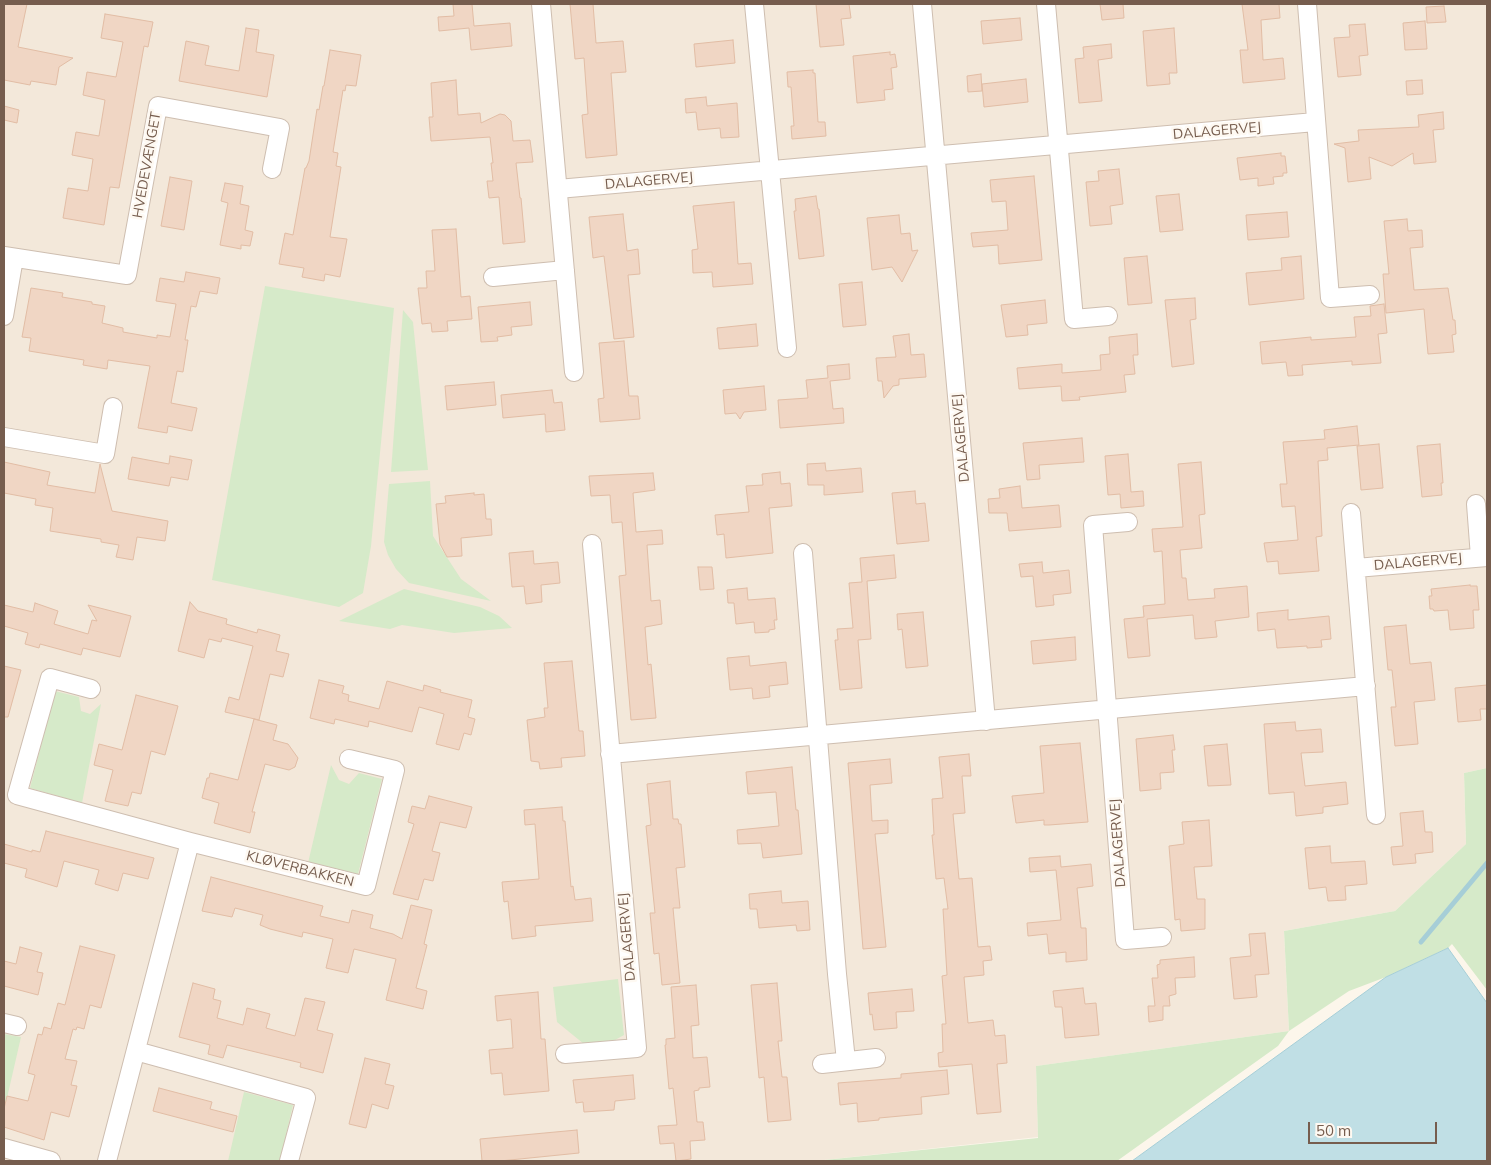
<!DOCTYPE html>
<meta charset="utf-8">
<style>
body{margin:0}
#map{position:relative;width:1491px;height:1165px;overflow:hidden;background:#fcf6eb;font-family:Mulish,sans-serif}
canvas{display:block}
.frame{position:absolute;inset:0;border:5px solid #765d4e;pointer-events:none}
.scale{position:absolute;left:1308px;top:1122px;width:129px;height:22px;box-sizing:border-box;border:2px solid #765d4e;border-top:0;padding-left:6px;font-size:15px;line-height:18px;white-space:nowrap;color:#765d4e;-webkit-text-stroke:4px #fef9f2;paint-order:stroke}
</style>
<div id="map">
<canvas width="1491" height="1165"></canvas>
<div class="frame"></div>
<div class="scale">50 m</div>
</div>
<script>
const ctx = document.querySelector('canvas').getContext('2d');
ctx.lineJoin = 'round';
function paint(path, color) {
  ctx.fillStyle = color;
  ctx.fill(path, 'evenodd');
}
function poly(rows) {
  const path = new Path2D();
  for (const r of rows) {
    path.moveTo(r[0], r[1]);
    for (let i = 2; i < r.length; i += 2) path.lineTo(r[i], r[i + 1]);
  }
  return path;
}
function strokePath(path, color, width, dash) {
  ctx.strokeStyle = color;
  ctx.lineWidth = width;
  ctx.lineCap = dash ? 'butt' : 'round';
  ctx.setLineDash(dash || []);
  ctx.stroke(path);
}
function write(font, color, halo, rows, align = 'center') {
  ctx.font = font + ' Mulish,sans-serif';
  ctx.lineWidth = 5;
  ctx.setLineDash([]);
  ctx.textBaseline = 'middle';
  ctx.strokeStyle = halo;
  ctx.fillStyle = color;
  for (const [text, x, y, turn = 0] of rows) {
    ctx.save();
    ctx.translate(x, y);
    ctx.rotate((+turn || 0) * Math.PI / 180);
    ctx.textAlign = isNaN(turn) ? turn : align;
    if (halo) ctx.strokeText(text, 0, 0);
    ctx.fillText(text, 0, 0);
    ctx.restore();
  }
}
const residential = poly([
 [4,4,1487,4,1487,768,1464,773,1466,844,1395,911,1284,931,1289,1031,1036,1066,1038,1137,815,1161,4,1161]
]);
const green = poly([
 [265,286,394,308,371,546,363,593,339,607,212,580],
 [403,310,413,322,428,470,391,472],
 [430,481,433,536,461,579,491,601,409,583,396,569,388,555,384,542,389,484],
 [404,589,480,607,499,616,512,628,454,633,402,625,390,629,339,621],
 [55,691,79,697,81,711,90,714,101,704,82,803,30,788],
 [331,765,339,780,349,784,359,773,382,779,358,874,308,863],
 [1487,768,1487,990,1452,944,1448,948,1386,977,1349,991,1289,1031,1278,1046,1117,1161,815,1161,1038,1138,1036,1066,1289,1031,1284,931,1395,911,1466,844,1464,773],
 [618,979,624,1035,615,1040,584,1044,557,1022,553,987],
 [4,1034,21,1037,4,1111],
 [244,1092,293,1105,280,1161,228,1161]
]);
const water = poly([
 [1448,948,1487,1003,1487,1160,1485,1161,1132,1161,1386,977,1448,948]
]);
const stream = poly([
 [1421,942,1487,863]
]);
const building = poly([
 [4,4,27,4,18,47,73,58,59,67,56,85,31,81,30,85,4,80,4,4],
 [453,4,472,4,474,26,510,23,512,46,471,50,469,28,439,31,438,17,454,16,453,4],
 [570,4,593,4,596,43,623,41,626,72,611,73,617,155,586,158,582,115,588,114,584,58,575,59,570,4],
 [816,4,849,4,851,18,841,19,844,45,820,47,816,4],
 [1100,4,1123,4,1124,18,1102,20,1100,4],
 [1242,4,1279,4,1280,18,1261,20,1263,60,1283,58,1285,79,1243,83,1240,50,1248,50,1242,4],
 [1444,6,1446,22,1427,23,1426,7,1444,6],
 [105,14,153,22,148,47,144,46,119,188,110,187,104,225,63,218,68,188,88,191,93,159,72,155,76,132,99,136,105,100,83,95,87,72,116,77,123,42,101,38,105,14],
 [1020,18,1022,40,983,44,981,21,1020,18],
 [1425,21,1427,49,1405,50,1403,23,1425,21],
 [1365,24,1368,55,1359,56,1361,75,1338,77,1334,38,1350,37,1349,25,1365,24],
 [246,28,259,30,256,52,274,55,267,97,179,81,186,41,209,46,205,65,239,71,246,28],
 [1174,28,1177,73,1169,73,1170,84,1147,86,1143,31,1174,28],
 [733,40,735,63,696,67,694,44,733,40],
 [1111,44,1112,58,1098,60,1102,101,1079,103,1075,59,1084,58,1083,47,1111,44],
 [330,50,361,55,356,86,346,85,345,91,343,90,333,152,338,153,336,166,341,167,330,237,347,239,340,277,325,274,324,281,302,277,304,268,279,264,285,233,293,235,305,168,306,168,309,161,317,109,319,110,323,86,324,86,330,50],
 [890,52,890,55,895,54,897,67,891,68,893,89,884,90,885,100,857,103,853,56,890,52],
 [813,70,813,73,815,73,818,122,825,122,826,136,792,139,791,126,794,126,791,87,788,87,787,72,813,70],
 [981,74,982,91,968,92,967,76,981,74],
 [1026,79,1028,102,984,107,982,84,1026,79],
 [456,80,458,115,480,113,481,123,500,114,505,115,511,121,513,141,530,140,533,162,516,163,520,198,521,198,525,242,503,244,499,197,489,198,487,181,493,181,491,163,493,163,490,137,431,141,429,117,433,117,431,83,456,80],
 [1422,80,1423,94,1407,95,1406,81,1422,80],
 [706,97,707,106,737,103,739,137,721,138,720,128,698,130,696,112,686,113,685,99,706,97],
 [4,106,19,110,17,123,4,120,4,106],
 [1443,112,1444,129,1433,130,1436,162,1414,164,1413,153,1392,166,1369,157,1371,179,1348,182,1345,148,1334,144,1359,141,1358,130,1419,127,1418,115,1443,112],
 [1281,153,1281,156,1285,156,1287,173,1283,173,1283,176,1273,177,1274,184,1258,186,1258,178,1240,180,1237,158,1281,153],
 [1119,169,1123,204,1110,206,1112,224,1090,226,1086,182,1099,181,1098,171,1119,169],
 [1034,176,1042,260,999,264,998,245,973,247,971,233,1008,230,1006,201,992,202,990,180,1034,176],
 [170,177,192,181,184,230,161,226,170,177],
 [225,183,243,186,240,204,249,206,245,230,253,232,250,246,241,245,241,249,220,245,228,203,221,201,225,183],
 [1179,194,1183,230,1160,232,1156,196,1179,194],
 [816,196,818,209,819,209,824,256,799,259,794,211,796,211,795,199,816,196],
 [734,202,738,264,751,263,753,284,713,287,712,272,693,273,692,250,698,249,693,206,734,202],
 [1287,212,1289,237,1248,240,1246,215,1287,212],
 [623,214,627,251,638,249,640,274,628,275,634,337,614,339,604,256,593,258,589,217,623,214],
 [899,215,901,234,910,233,912,251,918,250,902,282,892,267,872,270,867,218,899,215],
 [1407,219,1408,231,1422,230,1423,247,1410,248,1414,290,1448,288,1453,320,1455,320,1456,334,1452,335,1454,352,1428,354,1424,309,1386,313,1383,274,1389,274,1384,221,1407,219],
 [456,229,461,297,470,296,472,319,447,321,448,331,432,332,431,323,422,324,418,288,427,288,426,271,435,271,432,230,456,229],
 [1147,256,1152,303,1128,305,1124,258,1147,256],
 [1301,256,1304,299,1249,305,1246,273,1282,270,1281,258,1301,256],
 [186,272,220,278,217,294,200,291,196,307,191,306,185,340,188,340,183,372,177,371,171,403,197,408,192,431,168,426,167,433,138,428,150,366,108,360,107,369,83,365,84,360,29,351,31,338,22,337,31,288,63,293,62,297,92,302,92,304,105,306,102,323,123,328,123,332,157,338,157,335,170,337,176,304,156,301,160,278,184,282,186,272],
 [862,282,866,325,843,327,839,284,862,282],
 [1195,298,1196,319,1190,320,1194,364,1172,367,1165,300,1195,298],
 [1045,300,1047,323,1027,325,1028,335,1006,337,1001,305,1045,300],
 [530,302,532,325,511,327,512,335,497,337,498,341,481,342,478,307,530,302],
 [1384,304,1387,333,1378,334,1381,363,1352,365,1352,361,1302,365,1303,375,1288,376,1286,362,1262,364,1260,342,1311,337,1311,340,1356,337,1354,317,1371,316,1370,306,1384,304],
 [756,324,758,346,719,349,717,328,756,324],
 [909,334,911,355,924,354,926,377,899,379,899,385,893,386,884,398,882,381,878,381,876,358,896,357,893,336,909,334],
 [1137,334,1138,355,1133,355,1135,374,1124,375,1126,392,1079,397,1080,400,1062,401,1061,386,1019,389,1017,368,1062,364,1062,373,1101,370,1100,355,1110,354,1109,337,1137,334],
 [624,341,629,396,638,396,640,419,600,422,598,399,604,398,599,343,624,341],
 [849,364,850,379,830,381,833,409,843,408,844,423,780,428,778,400,808,398,806,380,828,378,827,366,849,364],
 [494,382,496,405,447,410,445,386,494,382],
 [764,386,766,410,744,412,740,419,736,413,725,414,723,390,764,386],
 [552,390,554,403,562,402,565,430,546,432,545,414,503,418,501,395,552,390],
 [1357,426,1359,445,1327,448,1328,460,1318,461,1322,536,1316,537,1319,571,1279,574,1278,561,1267,562,1264,543,1298,540,1295,506,1282,507,1280,484,1287,484,1283,442,1325,439,1324,430,1357,426],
 [1082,438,1084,462,1039,465,1040,479,1027,480,1023,443,1082,438],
 [1379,444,1383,488,1361,490,1357,446,1379,444],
 [1440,444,1443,483,1441,483,1442,495,1422,497,1417,446,1440,444],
 [1128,454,1131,492,1143,491,1144,506,1121,508,1120,494,1108,495,1105,456,1128,454],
 [170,456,192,460,188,480,171,477,169,486,128,479,132,457,169,464,170,456],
 [4,462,50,472,47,485,95,493,100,464,112,511,168,521,165,541,137,537,133,560,116,557,119,545,101,542,101,539,50,531,53,508,35,505,36,499,4,493,4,462],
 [1201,462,1205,514,1199,515,1202,548,1180,550,1182,578,1186,578,1188,600,1215,598,1214,589,1247,586,1249,617,1215,621,1217,637,1195,639,1193,615,1147,619,1150,656,1128,658,1124,619,1144,617,1143,606,1165,604,1162,551,1154,552,1152,529,1183,527,1178,464,1201,462],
 [825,463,826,471,861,468,863,492,824,495,824,485,808,485,807,464,825,463],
 [780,472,781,484,790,483,792,506,769,508,773,553,726,558,724,534,717,535,715,515,749,512,746,486,763,485,762,474,780,472],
 [653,473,655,490,633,493,636,532,662,530,663,544,647,545,651,601,660,600,662,624,645,627,648,665,651,664,656,718,631,720,619,576,626,575,622,522,612,523,610,495,591,496,589,476,653,473],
 [1020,486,1022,508,1059,505,1061,527,1009,531,1007,513,989,513,988,499,1000,498,999,489,1020,486],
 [915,491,916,504,925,503,929,541,897,544,892,493,915,491],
 [474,493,474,495,484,494,486,519,491,519,492,535,461,538,462,556,447,557,440,544,436,504,446,503,445,496,474,493],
 [533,551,534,564,558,562,560,583,541,585,542,602,526,604,524,586,512,587,509,553,533,551],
 [894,555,896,578,867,581,871,639,858,640,862,688,840,690,835,640,838,640,837,629,853,628,849,583,862,582,860,558,894,555],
 [1042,562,1043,573,1069,570,1071,593,1053,595,1054,605,1036,607,1033,576,1021,577,1019,564,1042,562],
 [698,567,712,567,714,589,700,590,698,567],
 [1470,585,1470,586,1477,586,1479,610,1473,610,1474,628,1450,630,1448,610,1434,611,1433,609,1430,609,1429,596,1432,596,1431,589,1470,585],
 [747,588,748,600,775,598,777,620,774,620,775,629,769,630,769,632,755,633,754,622,736,624,734,603,728,603,727,590,747,588],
 [190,602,198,611,227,619,226,624,257,633,258,629,280,635,276,651,289,654,283,677,270,674,259,720,225,712,229,697,239,700,253,646,222,638,221,642,209,639,204,658,178,651,190,602],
 [35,603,58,611,54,624,88,634,92,620,97,621,88,605,131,616,120,657,83,648,81,655,40,644,39,648,25,644,28,633,4,626,4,605,33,612,35,603],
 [1288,610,1288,620,1329,616,1331,639,1321,640,1322,647,1307,648,1307,646,1277,648,1275,629,1258,631,1257,613,1288,610],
 [923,612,928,666,906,668,902,629,898,630,897,614,923,612],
 [1406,625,1410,664,1431,662,1435,700,1414,702,1418,744,1395,746,1391,707,1396,707,1392,670,1388,670,1384,627,1406,625],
 [1075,637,1076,660,1033,664,1031,641,1075,637],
 [749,656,750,666,786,662,788,684,769,686,770,697,753,699,752,688,730,690,727,658,749,656],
 [572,661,579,731,583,731,585,756,561,758,562,767,540,769,539,762,531,761,527,720,545,717,544,708,548,708,544,663,572,661],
 [4,666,21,670,8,717,4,717,4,666],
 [319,680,344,686,342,693,349,695,348,701,379,709,387,681,423,691,424,685,441,690,440,692,472,700,468,717,475,719,471,735,464,733,459,750,436,744,444,714,419,707,412,732,369,721,368,727,335,719,334,724,310,718,319,680],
 [1487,685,1487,709,1480,709,1481,720,1458,722,1455,688,1487,685],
 [136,695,178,706,165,755,151,751,141,794,132,792,128,806,105,801,113,770,94,765,99,744,122,750,136,695],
 [254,719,277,725,273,740,288,744,298,758,295,767,289,770,265,764,252,812,255,812,250,833,214,823,219,803,202,798,207,778,209,778,210,773,238,780,254,719],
 [1295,722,1296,731,1321,729,1323,752,1301,753,1305,786,1346,782,1348,804,1323,807,1323,813,1296,816,1294,792,1269,794,1264,724,1295,722],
 [1173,735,1175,750,1172,750,1174,772,1160,773,1161,789,1140,791,1136,739,1173,735],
 [1080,743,1088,822,1049,825,1044,825,1044,820,1016,823,1012,796,1044,793,1040,746,1080,743],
 [1227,744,1231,785,1208,786,1204,746,1227,744],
 [969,754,971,776,962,776,965,813,953,814,959,879,972,878,978,947,990,946,992,960,983,961,984,975,964,977,968,1023,993,1020,995,1036,1005,1035,1007,1063,997,1064,1001,1112,977,1114,972,1064,939,1067,938,1053,943,1052,942,1024,946,1024,942,976,947,975,943,909,948,909,944,878,936,879,932,835,934,835,932,799,943,798,939,757,969,754],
 [890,759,892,783,870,785,872,821,888,820,888,833,875,834,886,947,863,949,848,763,890,759],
 [792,767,796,810,798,810,802,854,763,858,761,843,738,844,737,830,779,826,776,792,748,794,746,772,792,767],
 [670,781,673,819,678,819,679,824,681,824,685,867,676,868,680,908,673,908,680,983,662,985,659,953,654,954,650,913,655,913,646,826,651,825,647,784,670,781],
 [429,796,472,807,466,828,440,822,432,851,440,853,433,881,424,879,418,900,393,894,414,824,408,822,412,806,425,809,429,796],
 [562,807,563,821,565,821,571,887,573,886,575,900,591,898,593,921,535,926,536,936,512,939,508,901,504,902,502,882,539,879,535,824,525,825,524,810,562,807],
 [1423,811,1425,832,1432,832,1433,852,1415,854,1416,863,1393,865,1391,847,1403,846,1400,813,1423,811],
 [1209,820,1212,866,1194,867,1197,899,1205,899,1205,929,1181,931,1180,919,1175,920,1169,846,1184,844,1182,822,1209,820],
 [46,831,154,858,148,879,123,873,118,891,95,884,99,870,64,861,57,887,25,877,27,869,4,863,4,844,32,852,32,850,40,852,46,831],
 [1330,846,1331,863,1365,861,1367,884,1345,886,1346,900,1328,901,1326,887,1309,889,1305,848,1330,846],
 [1060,856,1061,867,1091,864,1093,886,1077,888,1081,928,1086,928,1087,960,1066,962,1066,952,1049,954,1047,934,1028,936,1027,923,1061,920,1056,870,1030,872,1029,858,1060,856],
 [211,877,323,906,320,916,349,923,352,910,373,915,370,928,393,934,402,939,411,905,432,910,424,944,427,945,416,988,427,991,423,1009,386,1000,396,959,354,949,348,973,326,968,333,939,303,932,302,937,270,929,260,925,263,915,235,908,232,917,202,911,211,877],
 [781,891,782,903,808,901,810,930,797,931,796,925,759,928,757,909,750,909,749,894,781,891],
 [1265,933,1269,974,1255,975,1257,997,1234,999,1230,958,1251,956,1249,934,1265,933],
 [80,946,115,955,101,1008,90,1005,84,1029,77,1027,76,1030,73,1029,65,1059,77,1061,71,1085,77,1086,69,1117,51,1112,44,1140,4,1127,4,1109,7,1096,28,1101,35,1075,28,1073,38,1034,42,1035,44,1027,51,1029,58,1003,65,1005,80,946],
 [20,947,42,953,37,972,43,973,38,995,4,986,4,961,16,964,20,947],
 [1194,957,1195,977,1175,978,1176,994,1169,996,1170,1006,1163,1006,1163,1020,1149,1022,1148,1006,1155,1006,1152,978,1158,978,1157,965,1160,964,1160,960,1194,957],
 [193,983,215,989,213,999,221,1001,217,1018,243,1025,247,1008,270,1014,266,1028,295,1036,305,998,325,1002,317,1030,333,1034,323,1073,300,1067,301,1063,227,1045,223,1058,208,1054,210,1045,179,1037,193,983],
 [777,983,782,1041,778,1041,782,1077,787,1077,791,1120,768,1122,764,1077,759,1078,751,985,777,983],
 [696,985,699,1025,691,1026,693,1058,707,1057,710,1087,699,1088,699,1090,694,1091,697,1122,703,1122,705,1140,690,1141,691,1159,676,1161,674,1143,660,1144,658,1126,677,1125,673,1088,669,1089,665,1045,666,1045,666,1039,675,1038,671,987,696,985],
 [1083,988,1085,1004,1096,1003,1099,1035,1065,1038,1062,1007,1055,1007,1053,991,1083,988],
 [912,989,914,1011,896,1012,897,1028,874,1030,872,1014,870,1015,868,993,912,989],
 [538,992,541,1039,545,1039,549,1091,504,1095,502,1073,491,1074,489,1050,513,1048,511,1019,497,1021,495,996,538,992],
 [365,1058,390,1064,385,1084,394,1086,388,1109,372,1104,366,1128,349,1124,365,1058],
 [947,1070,949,1094,921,1097,922,1114,879,1118,879,1120,858,1122,857,1103,840,1105,838,1083,901,1078,901,1074,947,1070],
 [633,1075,635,1099,615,1101,614,1110,584,1112,583,1102,576,1103,573,1080,633,1075],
 [159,1088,212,1102,210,1109,237,1116,233,1132,153,1111,159,1088],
 [577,1130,579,1153,500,1161,482,1161,480,1139,577,1130]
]);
const street = poly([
 [541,4,574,372],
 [754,4,787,348],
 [922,4,986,721],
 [1046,4,1074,319,1108,316],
 [1307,4,1330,298,1370,295],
 [558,189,1315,122],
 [4,256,127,275,158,106,280,128,272,169],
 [493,277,565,270],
 [4,316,14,258],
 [4,437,105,454,113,407],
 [1476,504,1480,557],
 [1351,513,1376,815],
 [1128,522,1093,525,1125,940,1162,937],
 [803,553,837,974,846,1061],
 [1356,568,1487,557],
 [91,689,50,678,17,795,190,842,366,886,395,770,349,759],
 [610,754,1366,686],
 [4,1023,17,1026],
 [136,1051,306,1098,289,1161],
 [565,1054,637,1048,592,544],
 [822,1064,876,1058],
 [4,1148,51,1161],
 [107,1161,190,842]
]);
const streetNames = [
 ["DALAGERVEJ",1217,131,-5],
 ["HVEDEVÆNGET",147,165,-80],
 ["DALAGERVEJ",649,181,-5],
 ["DALAGERVEJ",961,438,-95],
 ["DALAGERVEJ",1418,562,-5],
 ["DALAGERVEJ",1118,843,-94],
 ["KLØVERBAKKEN",300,869,14],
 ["DALAGERVEJ",627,937,-95]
];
paint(residential, '#f3e8da');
paint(green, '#d6eac9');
paint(water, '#c0dfe5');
strokePath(water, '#a6ced7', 1);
strokePath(stream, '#a6ced7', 5);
paint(building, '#f0d6c4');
strokePath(building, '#e2bda5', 1);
strokePath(street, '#cebeb0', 20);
strokePath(street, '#fff', 18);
write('14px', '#765d4e', '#fef9f2', streetNames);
</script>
